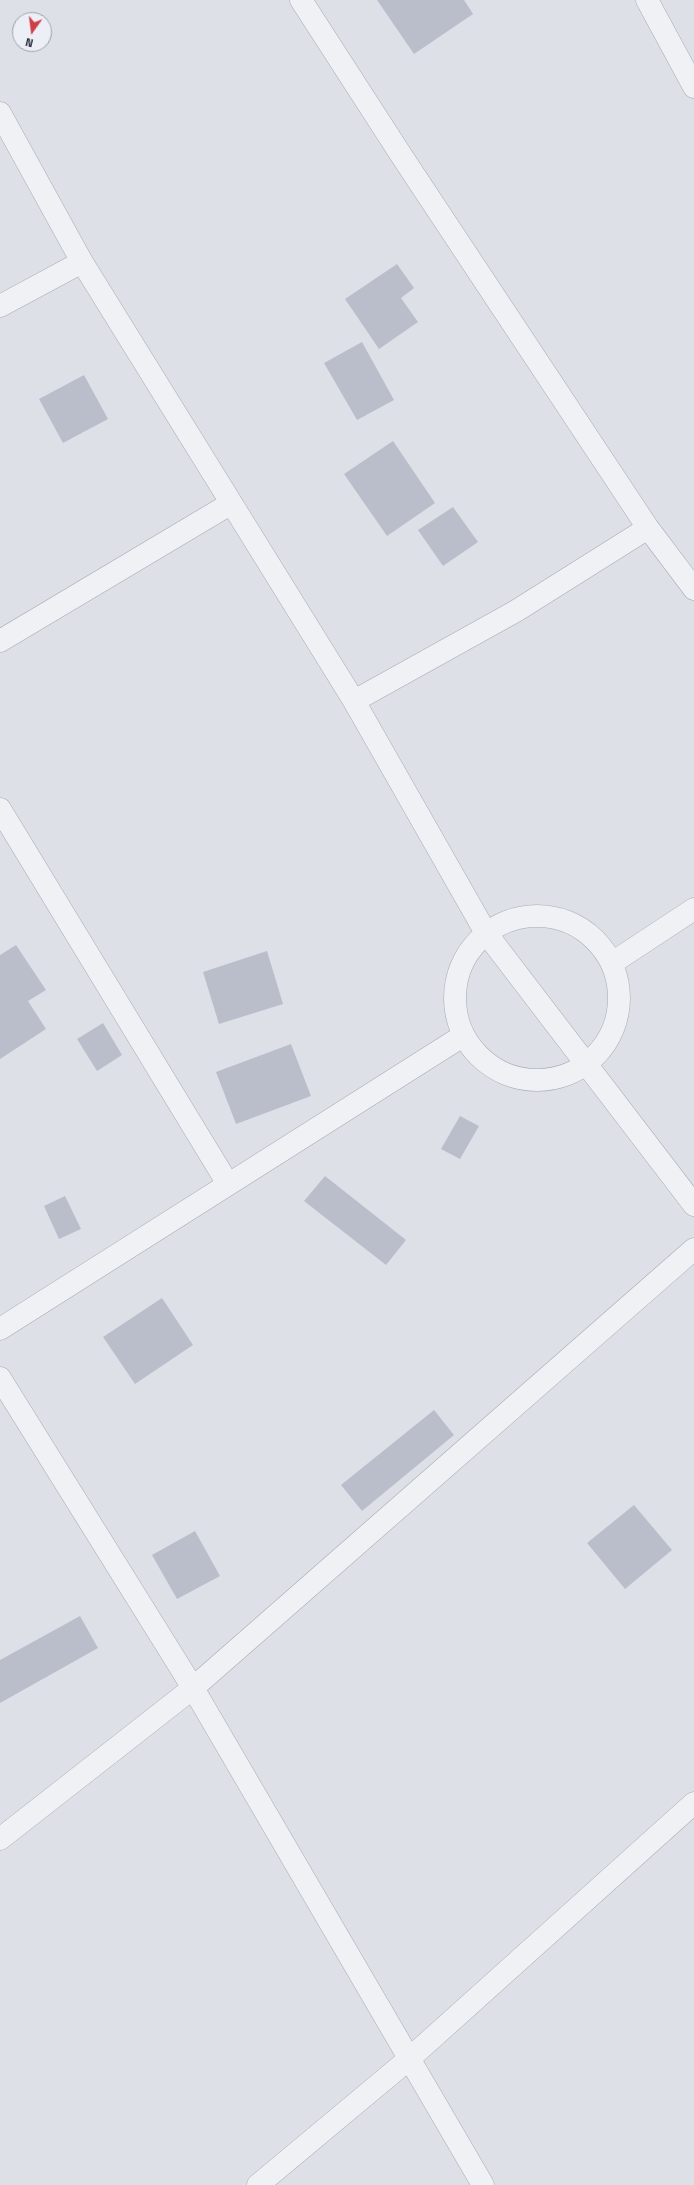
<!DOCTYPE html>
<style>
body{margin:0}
#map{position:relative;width:694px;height:2185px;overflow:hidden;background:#dde0e7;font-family:"Titillium Web",sans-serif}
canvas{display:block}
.north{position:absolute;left:12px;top:12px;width:40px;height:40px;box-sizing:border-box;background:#eceff5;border:1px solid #9da1ab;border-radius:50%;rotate:194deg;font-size:11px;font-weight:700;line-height:16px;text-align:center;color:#262c3d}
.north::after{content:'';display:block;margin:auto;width:14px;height:18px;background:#cf3f46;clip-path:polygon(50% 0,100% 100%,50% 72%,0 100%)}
</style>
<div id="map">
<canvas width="694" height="2185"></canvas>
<div class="north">N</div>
</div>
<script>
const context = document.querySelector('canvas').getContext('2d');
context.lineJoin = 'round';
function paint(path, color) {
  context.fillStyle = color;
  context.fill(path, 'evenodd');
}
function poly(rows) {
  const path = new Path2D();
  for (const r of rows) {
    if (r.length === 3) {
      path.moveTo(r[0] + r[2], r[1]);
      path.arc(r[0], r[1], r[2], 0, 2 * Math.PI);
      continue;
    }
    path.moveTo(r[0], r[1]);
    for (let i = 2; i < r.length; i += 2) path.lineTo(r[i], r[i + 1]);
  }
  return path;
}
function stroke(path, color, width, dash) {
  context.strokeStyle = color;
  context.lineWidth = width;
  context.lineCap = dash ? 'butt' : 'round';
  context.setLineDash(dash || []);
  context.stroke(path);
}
paint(poly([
 [377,0,464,0,473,14,414,54],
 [397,264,414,288,401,298,418,322,379,349,345,299],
 [362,342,394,400,357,420,324,363],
 [84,375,108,419,63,443,39,399],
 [393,441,435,503,387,536,344,474],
 [453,507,478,542,443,566,418,530],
 [16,945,46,990,28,1001,46,1029,0,1059,0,955],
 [267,951,283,1004,219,1024,203,972],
 [103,1023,122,1055,97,1071,77,1039],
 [291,1044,311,1096,236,1124,216,1072],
 [460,1116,479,1126,460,1159,441,1149],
 [325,1176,406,1240,386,1265,304,1201],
 [65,1196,81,1229,59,1239,44,1206],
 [162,1298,193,1345,135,1384,103,1337],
 [434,1410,454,1435,362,1511,341,1485],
 [634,1505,672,1550,625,1589,587,1543],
 [195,1531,220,1576,177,1599,152,1555],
 [80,1616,98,1648,0,1703,0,1660]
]), '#babeca');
const minor = poly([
 [301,0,403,158,648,528,694,589],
 [647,0,694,87],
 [0,113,82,262,354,701,486,933,694,1205],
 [0,306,82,262],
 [0,641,230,504],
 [354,701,516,611,648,528],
 [0,809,228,1184],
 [537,998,82],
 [612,963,694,909],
 [0,1329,461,1037],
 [0,1378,193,1688,483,2185],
 [0,1839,193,1688,694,1249],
 [258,2185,409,2059,694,1803]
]);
stroke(minor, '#a6aab4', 23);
stroke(minor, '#eff1f5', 22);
</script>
